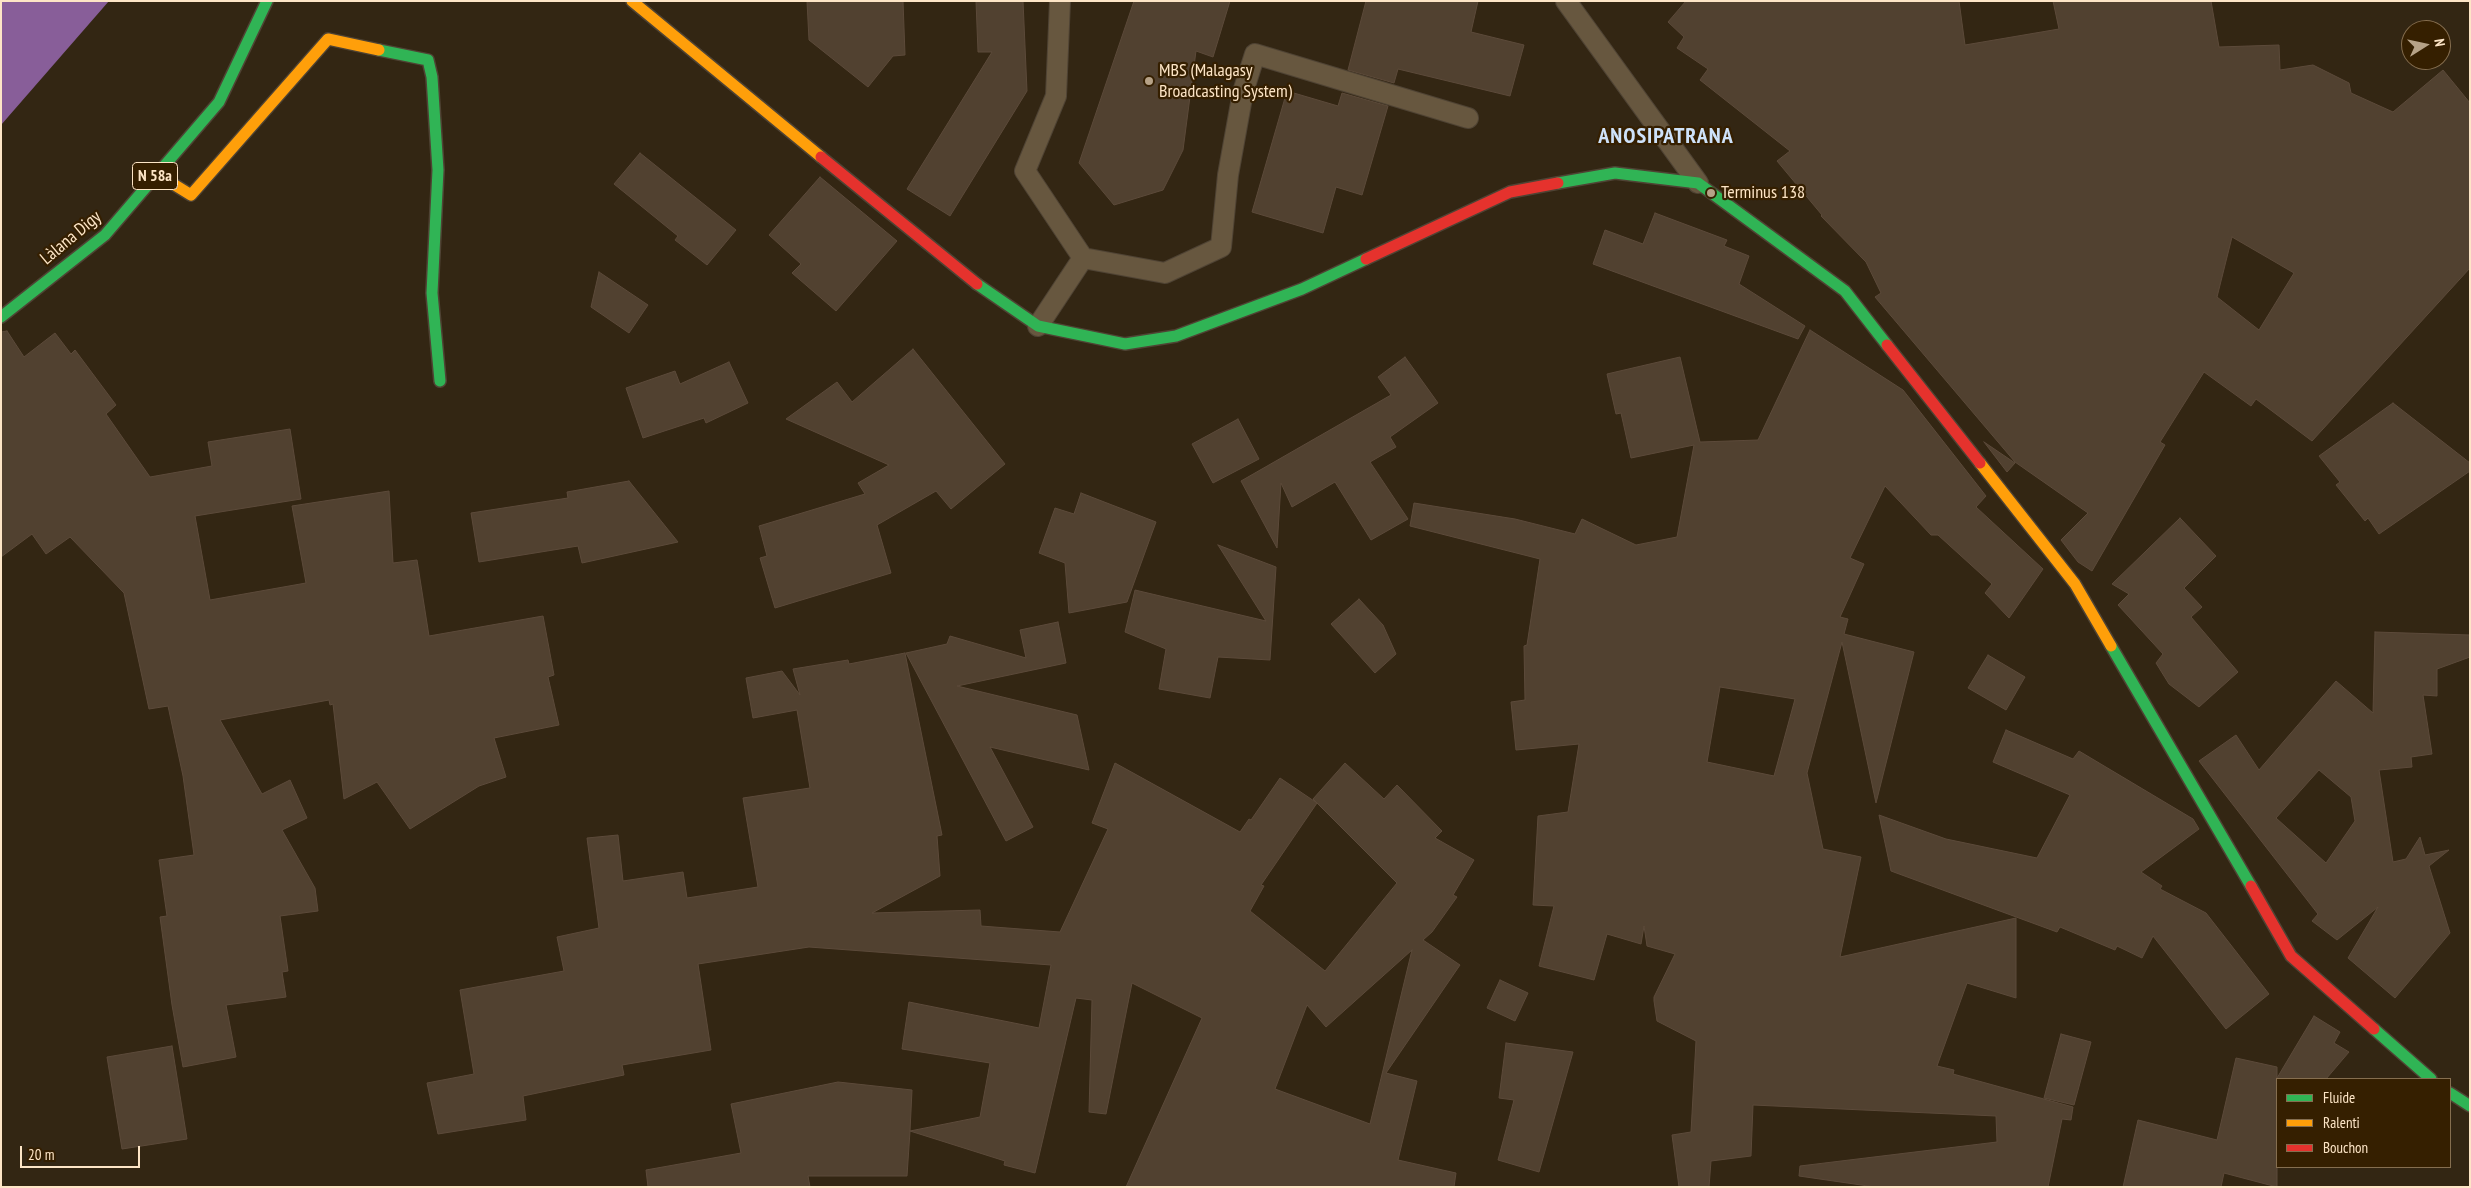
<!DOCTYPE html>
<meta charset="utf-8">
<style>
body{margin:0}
#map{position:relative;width:2471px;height:1188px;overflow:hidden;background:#332613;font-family:"PT Sans Narrow",sans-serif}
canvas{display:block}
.frame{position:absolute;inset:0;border:2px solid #fde5c6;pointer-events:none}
.legend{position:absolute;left:2276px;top:1078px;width:175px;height:90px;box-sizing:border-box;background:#351f00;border:1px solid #856e4f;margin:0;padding:6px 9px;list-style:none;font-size:15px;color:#fde5c6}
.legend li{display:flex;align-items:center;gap:10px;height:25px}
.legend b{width:25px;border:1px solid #856e4f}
.north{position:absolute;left:2401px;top:20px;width:50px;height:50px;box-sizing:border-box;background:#351f00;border:1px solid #856e4f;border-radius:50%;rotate:80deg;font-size:14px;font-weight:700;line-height:20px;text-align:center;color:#fde5c6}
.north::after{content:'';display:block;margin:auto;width:18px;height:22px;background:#b6a287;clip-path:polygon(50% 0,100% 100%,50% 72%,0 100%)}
.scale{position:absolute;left:20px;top:1146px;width:120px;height:22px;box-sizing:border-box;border:2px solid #fde5c6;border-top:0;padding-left:6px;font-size:15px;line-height:18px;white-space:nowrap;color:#fde5c6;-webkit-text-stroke:4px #351f00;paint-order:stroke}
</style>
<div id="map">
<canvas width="2471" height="1188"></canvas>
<div class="frame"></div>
<ul class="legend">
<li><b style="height:6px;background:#30b455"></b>Fluide</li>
<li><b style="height:6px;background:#ff9f0a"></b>Ralenti</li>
<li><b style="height:6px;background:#e5322d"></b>Bouchon</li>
</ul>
<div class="north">N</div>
<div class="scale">20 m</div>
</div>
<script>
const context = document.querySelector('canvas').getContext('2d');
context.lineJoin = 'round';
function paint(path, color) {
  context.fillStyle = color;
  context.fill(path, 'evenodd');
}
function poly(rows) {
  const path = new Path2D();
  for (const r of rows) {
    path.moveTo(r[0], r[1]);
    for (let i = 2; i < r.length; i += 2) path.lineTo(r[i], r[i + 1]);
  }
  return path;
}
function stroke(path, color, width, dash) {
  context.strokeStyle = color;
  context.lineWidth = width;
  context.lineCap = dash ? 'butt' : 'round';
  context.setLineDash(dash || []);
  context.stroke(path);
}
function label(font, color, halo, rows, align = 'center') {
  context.font = font + ' "PT Sans Narrow",sans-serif';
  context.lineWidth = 4.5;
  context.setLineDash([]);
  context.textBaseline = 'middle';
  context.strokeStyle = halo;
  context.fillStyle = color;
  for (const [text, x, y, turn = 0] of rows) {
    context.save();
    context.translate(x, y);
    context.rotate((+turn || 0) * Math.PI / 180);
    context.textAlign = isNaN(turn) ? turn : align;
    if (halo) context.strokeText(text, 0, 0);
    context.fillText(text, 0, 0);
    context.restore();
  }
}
paint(poly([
 [1,1,109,1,1,125]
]), '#885e99');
const building = poly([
 [807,1,903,1,905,55,893,56,868,87,809,40,807,1],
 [976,1,1023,1,1027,91,950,216,907,189,992,52,978,52,976,1],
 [1134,1,1230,1,1213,57,1196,51,1183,150,1163,190,1114,205,1079,163,1134,1],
 [1366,1,1478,1,1471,32,1524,45,1510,96,1398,69,1394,83,1348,70,1366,1],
 [1686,1,1959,1,1965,45,2059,29,2053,1,2211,1,2219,47,2279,45,2280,70,2313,65,2349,83,2351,93,2393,112,2443,70,2470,103,2470,268,2312,441,2256,399,2251,406,2204,372,2160,442,2165,445,2092,571,2078,562,2061,540,2088,513,2015,462,1875,297,1881,293,1866,262,1821,216,1822,215,1777,161,1790,151,1700,80,1708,69,1677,48,1684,37,1668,22,1686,1],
 [2232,237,2294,273,2259,330,2217,297,2232,237],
 [1287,91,1338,106,1342,93,1388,106,1362,195,1336,187,1323,233,1252,212,1287,91],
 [640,153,736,230,707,265,675,240,678,236,614,184,640,153],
 [820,177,897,241,836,311,792,273,801,264,769,235,820,177],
 [1655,213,1727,240,1724,246,1749,256,1739,284,1805,326,1798,339,1593,264,1605,230,1643,244,1655,213],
 [599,272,648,305,629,333,591,307,599,272],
 [1810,330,1903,390,1986,496,1976,507,2043,569,2009,618,1985,593,1992,584,1938,535,1931,535,1885,486,1850,558,1864,564,1840,617,1848,619,1844,634,1914,652,1876,803,1842,642,1807,773,1823,849,1861,857,1840,957,2016,918,2016,998,1967,983,1937,1066,1954,1070,1953,1074,2073,1107,2071,1120,2062,1119,2048,1187,1875,1187,1799,1176,1800,1166,1997,1142,1996,1116,1753,1105,1751,1156,1711,1161,1709,1187,1679,1187,1672,1135,1691,1132,1696,1041,1657,1021,1654,1001,1654,997,1675,954,1647,946,1644,926,1641,944,1607,934,1594,980,1539,966,1554,906,1533,905,1538,816,1568,812,1579,744,1516,750,1511,702,1525,700,1524,646,1527,645,1540,559,1410,526,1414,503,1515,519,1575,534,1582,519,1636,545,1677,537,1694,445,1631,458,1621,413,1616,414,1607,374,1680,357,1700,442,1758,440,1810,330],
 [1720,687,1795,699,1774,776,1707,762,1720,687],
 [7,331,24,357,55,333,71,354,75,350,116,405,106,414,150,477,212,466,208,442,290,429,301,499,195,516,210,600,306,583,292,506,389,491,393,563,417,560,429,636,543,616,554,675,548,677,559,725,494,738,506,777,479,786,410,829,377,782,344,799,333,704,330,705,329,700,220,720,262,794,290,780,307,818,282,830,315,888,318,911,280,916,288,971,282,972,286,997,226,1005,236,1057,183,1067,172,1005,160,917,167,916,159,860,194,855,183,776,168,706,149,709,124,593,70,537,46,554,32,534,1,557,1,332,7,331],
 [913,349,1005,464,951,509,936,491,877,525,891,573,775,608,760,558,767,556,759,526,865,494,858,483,889,465,786,419,837,382,852,402,913,349],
 [1405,357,1438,403,1390,437,1396,447,1370,462,1408,519,1371,540,1335,482,1292,507,1281,483,1277,548,1241,481,1391,395,1378,377,1405,357],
 [729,362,748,403,706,423,704,418,643,438,626,388,675,371,680,384,729,362],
 [2393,403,2470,463,2470,471,2379,534,2368,518,2365,521,2336,485,2340,482,2319,456,2393,403],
 [1238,419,1259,459,1213,483,1192,444,1238,419],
 [1984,442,2015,463,2007,472,1984,442],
 [629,481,678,542,582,563,578,546,479,562,471,513,568,498,567,492,629,481],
 [1081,493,1156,522,1127,602,1069,613,1065,563,1039,553,1055,508,1074,514,1081,493],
 [2180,518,2216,556,2184,588,2202,607,2191,617,2238,672,2199,707,2169,684,2156,663,2163,654,2118,605,2129,594,2112,584,2180,518],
 [1218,545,1276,567,1270,660,1218,657,1210,698,1159,689,1166,649,1125,632,1135,590,1266,621,1218,545],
 [1359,599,1383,625,1396,654,1375,673,1331,624,1359,599],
 [1058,622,1066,663,957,686,1077,715,1089,770,990,747,1033,827,1006,841,906,653,947,644,950,636,1026,658,1020,630,1058,622],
 [2375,632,2470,635,2470,657,2437,669,2437,696,2423,695,2432,754,2411,757,2412,767,2379,770,2393,862,2406,859,2420,837,2425,855,2449,850,2429,866,2450,933,2395,998,2348,958,2378,907,2337,940,2312,921,2318,914,2199,761,2236,735,2259,770,2336,681,2373,713,2375,632],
 [2319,770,2351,797,2355,821,2326,863,2276,818,2319,770],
 [905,653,942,835,937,836,940,876,872,913,980,910,981,926,1060,932,1108,829,1092,823,1115,763,1240,832,1249,819,1251,820,1280,778,1317,803,1261,885,1264,886,1250,911,1325,971,1397,883,1313,799,1345,763,1384,799,1397,785,1442,831,1435,838,1474,860,1453,895,1457,897,1432,932,1423,940,1460,965,1386,1073,1417,1081,1398,1160,1456,1173,1454,1187,1126,1187,1202,1018,1132,983,1106,1114,1089,1112,1092,1000,1076,998,1035,1173,1004,1165,1005,1161,910,1131,907,1176,808,1176,810,1187,648,1187,646,1170,741,1153,731,1104,838,1082,912,1090,910,1131,980,1117,990,1063,902,1049,909,1002,1039,1028,1051,965,809,947,698,964,711,1050,622,1065,624,1075,523,1096,526,1120,438,1134,427,1083,474,1074,460,990,564,971,557,937,599,928,587,838,618,835,623,881,683,872,687,898,758,887,743,798,810,788,797,710,753,718,746,678,782,671,800,695,793,669,848,660,849,664,905,653],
 [1412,950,1370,1124,1275,1089,1307,1005,1326,1027,1412,950],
 [1988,655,2025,677,2006,710,1968,688,1988,655],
 [2006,730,2073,759,2079,751,2193,819,2199,829,2141,872,2162,886,2160,889,2206,913,2269,994,2226,1029,2153,936,2142,958,2117,946,2115,950,2060,927,2057,932,1891,871,1879,815,1946,839,2037,858,2070,795,1993,762,2006,730],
 [1500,980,1528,993,1515,1021,1487,1008,1500,980],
 [2314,1016,2340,1032,2334,1043,2349,1052,2326,1079,2277,1079,2277,1187,2224,1173,2221,1187,2123,1187,2138,1120,2217,1140,2236,1058,2277,1067,2277,1078,2314,1016],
 [2061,1034,2091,1042,2074,1105,2044,1098,2061,1034],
 [1506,1043,1573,1052,1539,1172,1498,1160,1514,1100,1499,1098,1506,1043],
 [172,1046,187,1139,122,1149,107,1057,172,1046]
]);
paint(building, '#514130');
stroke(building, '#5c4a3a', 1);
const lane = poly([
 [1060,1,1056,96,1025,171,1083,258,1165,273,1221,247,1228,175,1243,92,1255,54,1468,118],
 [1566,1,1698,183],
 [1038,326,1083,258]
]);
const fast = poly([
 [379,50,428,60,432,77,438,170,432,293,440,381],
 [1558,183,1615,173,1698,183,1845,291,1887,345],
 [977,284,1038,326,1125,344,1176,336,1302,289,1366,259],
 [1,317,105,235,219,102,267,1],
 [2111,646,2251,886],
 [2374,1029,2431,1079],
 [2450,1093,2470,1106]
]);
const slow = poly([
 [632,1,821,157],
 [157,174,191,195,328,39,379,50],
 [1980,463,2075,584,2111,646]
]);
const jam = poly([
 [821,157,977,284],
 [1366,259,1510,192,1558,183],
 [1887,345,1980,463],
 [2251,886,2291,956,2374,1029]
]);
stroke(lane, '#4f4334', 22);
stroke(fast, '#4f4334', 14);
stroke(slow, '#4f4334', 14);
stroke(jam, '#4f4334', 14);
stroke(lane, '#67573f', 20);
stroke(fast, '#30b455', 11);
stroke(slow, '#ff9f0a', 11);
stroke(jam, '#e5322d', 11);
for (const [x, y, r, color] of [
 [1149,81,5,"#b6a287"],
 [1711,193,5,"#b6a287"]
]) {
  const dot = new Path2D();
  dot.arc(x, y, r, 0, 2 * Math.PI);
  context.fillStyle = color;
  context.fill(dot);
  stroke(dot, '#351f00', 2);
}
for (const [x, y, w] of [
 [155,176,45]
]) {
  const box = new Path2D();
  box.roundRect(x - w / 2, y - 13.5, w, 27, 4);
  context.fillStyle = '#351f00';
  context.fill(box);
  stroke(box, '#fde5c6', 1);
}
label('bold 16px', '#fde5c6', null, [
 ["N 58a",155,176]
]);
label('18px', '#fde5c6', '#351f00', [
 ["MBS (Malagasy",1159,71],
 ["Broadcasting System)",1159,92],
 ["Terminus 138",1721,193]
], 'left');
label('18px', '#fde5c6', '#351f00', [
 ["Làlana Digy",71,238,-40]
]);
context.letterSpacing = '1px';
label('bold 22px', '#cee2fa', '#351f00', [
 ["ANOSIPATRANA",1666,137]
]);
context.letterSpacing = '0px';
</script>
